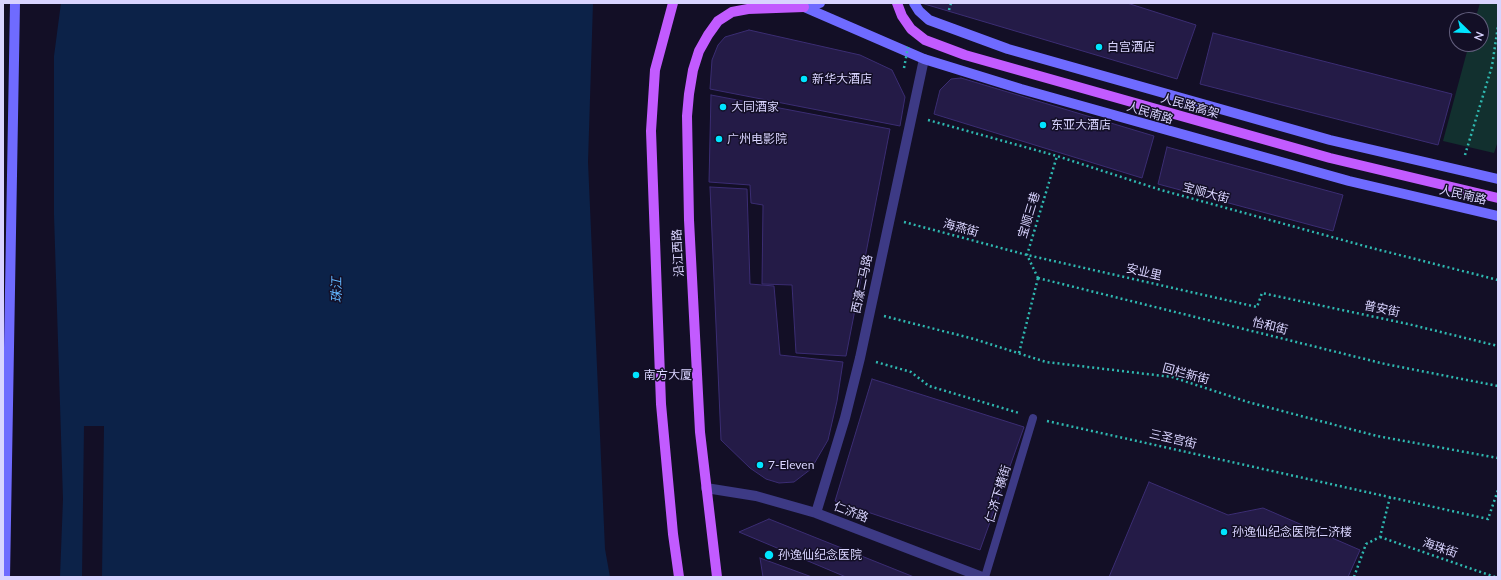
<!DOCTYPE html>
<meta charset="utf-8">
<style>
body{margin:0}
#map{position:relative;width:1501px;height:580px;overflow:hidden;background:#130f26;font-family:Lato,sans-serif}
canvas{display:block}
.frame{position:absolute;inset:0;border:4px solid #d9d4ff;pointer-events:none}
.north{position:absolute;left:1449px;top:12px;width:40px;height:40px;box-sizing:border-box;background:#130f26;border:1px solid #625e7d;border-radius:50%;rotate:113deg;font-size:11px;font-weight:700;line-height:16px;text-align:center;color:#d9d4ff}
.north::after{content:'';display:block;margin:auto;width:14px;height:18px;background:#00e5ff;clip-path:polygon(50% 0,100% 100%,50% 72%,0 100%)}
</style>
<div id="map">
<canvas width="1501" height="580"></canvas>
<div class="frame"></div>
<div class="north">N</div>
</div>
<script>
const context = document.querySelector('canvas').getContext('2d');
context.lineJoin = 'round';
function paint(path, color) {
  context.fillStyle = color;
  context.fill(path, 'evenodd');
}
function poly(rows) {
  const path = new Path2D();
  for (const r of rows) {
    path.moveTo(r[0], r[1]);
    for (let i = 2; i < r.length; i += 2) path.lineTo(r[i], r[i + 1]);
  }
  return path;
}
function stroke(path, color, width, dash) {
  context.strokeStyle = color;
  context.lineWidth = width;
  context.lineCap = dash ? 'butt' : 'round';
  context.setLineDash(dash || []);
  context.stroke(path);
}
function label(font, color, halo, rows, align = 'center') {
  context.font = font + ' Lato,"Noto Sans SC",sans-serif';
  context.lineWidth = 3;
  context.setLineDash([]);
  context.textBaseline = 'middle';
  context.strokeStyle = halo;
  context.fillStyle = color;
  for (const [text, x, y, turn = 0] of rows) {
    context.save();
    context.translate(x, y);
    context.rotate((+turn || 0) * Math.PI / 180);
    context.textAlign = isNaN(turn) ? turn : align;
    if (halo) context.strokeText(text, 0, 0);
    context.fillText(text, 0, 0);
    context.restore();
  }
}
paint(poly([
 [1480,3,1498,3,1498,141,1494,153,1443,141,1469,44,1481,44,1481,20,1475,20]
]), '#12302f');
paint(poly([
 [61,3,593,3,588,162,605,549,610,577,60,577,63,499,54,215,54,56]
]), '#0c2248');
paint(poly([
 [84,426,104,426,102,577,72,577,82,577]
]), '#130f26');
const building = poly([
 [921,3,1127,3,1196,25,1177,79,921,3],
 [749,30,860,55,892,70,905,97,900,126,710,89,712,60,718,45,725,37,749,30],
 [1213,33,1452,94,1438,145,1200,84,1213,33],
 [961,78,1154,136,1142,178,934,114,940,90,951,79,961,78],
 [711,95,890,129,846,356,796,353,792,285,762,284,763,205,751,203,750,185,709,182,711,95],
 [1167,147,1343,195,1333,231,1158,184,1167,147],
 [710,187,747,189,750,284,774,286,780,355,843,362,837,401,828,440,811,469,794,482,779,483,766,479,750,468,721,440,710,187],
 [872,379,1024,427,980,550,835,501,872,379],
 [1149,482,1228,515,1263,508,1360,550,1348,577,1109,577,1149,482],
 [769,519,914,577,846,577,739,532,769,519],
 [760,558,812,577,763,577,760,558]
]);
paint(building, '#241b47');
stroke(building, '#3b2d73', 1);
stroke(poly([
 [949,10,951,3],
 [928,120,1057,156,1161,190,1368,247,1498,280],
 [1465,155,1492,66,1498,26],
 [904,222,1027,255,1257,307,1262,293,1408,324,1498,346],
 [1038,278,1385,364,1498,386],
 [1038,278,1027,255,1057,156],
 [884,316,974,339,1046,362,1172,377,1248,402,1377,436,1498,458],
 [1019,353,1038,278],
 [876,362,911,372,929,386,1019,413],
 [1047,421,1488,519,1498,490],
 [1380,537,1495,577],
 [1354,577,1366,544,1380,537,1390,497]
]), '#2fb8b0', 2.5, [2, 3]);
stroke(poly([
 [985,577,1033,418]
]), '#3d3a85', 8);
stroke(poly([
 [706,488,756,496,816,513,982,577],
 [816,513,845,418,860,358,924,59]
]), '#3d3a85', 10);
stroke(poly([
 [914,3,919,11,929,20,1008,49,1330,140,1498,179],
 [804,7,924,59,1021,89,1349,181,1498,216],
 [804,7,820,3],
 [5,577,15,3]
]), '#6f6bff', 10);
stroke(poly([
 [673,3,655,70,651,131,661,404,673,534,679,577],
 [717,577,700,432,689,220,687,116,689,94,693,70,699,51,708,35,718,21,732,12,748,9,804,7]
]), '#c25bff', 10);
stroke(poly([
 [904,68,908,47]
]), '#2fb8b0', 2.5, [2, 3]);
stroke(poly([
 [897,3,902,16,911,29,925,40,965,55,1330,158,1498,198]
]), '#c25bff', 10);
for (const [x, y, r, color] of [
 [1099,47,4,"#00e5ff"],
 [804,79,4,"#00e5ff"],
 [723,107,4,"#00e5ff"],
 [1043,125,4,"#00e5ff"],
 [719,139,4,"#00e5ff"],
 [636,375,4,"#00e5ff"],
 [760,465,4,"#00e5ff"],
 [1224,532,4,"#00e5ff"],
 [769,555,5,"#00e5ff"]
]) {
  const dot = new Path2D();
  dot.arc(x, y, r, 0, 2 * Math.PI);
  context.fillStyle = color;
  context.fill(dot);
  stroke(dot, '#130f26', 1.5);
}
label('12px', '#d9d4ff', '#130f26', [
 ["白宫酒店",1107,47],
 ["新华大酒店",812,79],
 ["大同酒家",731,107],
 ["东亚大酒店",1051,125],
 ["广州电影院",727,139],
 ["南方大厦",644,375],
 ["7-Eleven",768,465],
 ["孙逸仙纪念医院仁济楼",1232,532],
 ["孙逸仙纪念医院",778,555]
], 'left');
label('12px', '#d9d4ff', '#130f26', [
 ["人民路高架",1190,106,16],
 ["人民南路",1150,113,17],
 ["宝顺大街",1206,193,15],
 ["人民南路",1463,195,13],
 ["宝顺三巷",1029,215,-73],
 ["海燕街",961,228,15],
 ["沿江西路",678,253,-93],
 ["安业里",1144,272,13],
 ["西濠二马路",862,284,-78],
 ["普安街",1382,309,12],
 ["怡和街",1270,326,14],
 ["回栏新街",1186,374,15],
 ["三圣宫街",1173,439,13],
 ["仁济下横街",998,494,-73],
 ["仁济路",851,512,21],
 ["海珠街",1440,548,19]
]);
label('italic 13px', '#62b6ff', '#130f26', [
 ["珠江",337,290,-90]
]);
</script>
